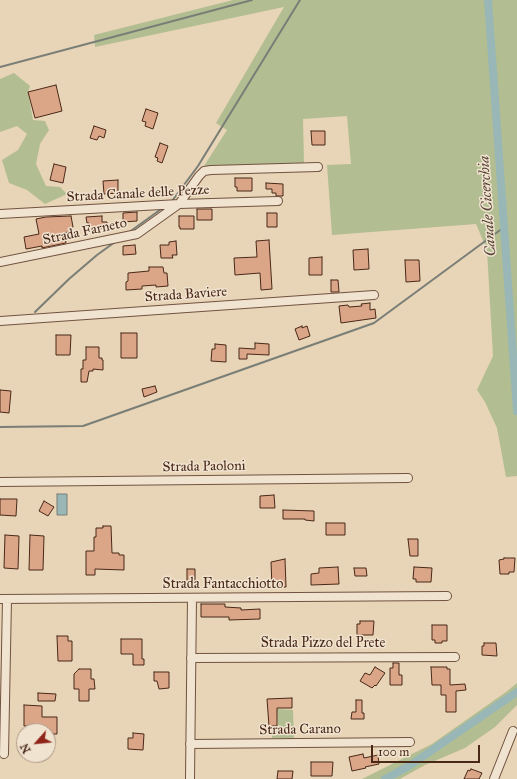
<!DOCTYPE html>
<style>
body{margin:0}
#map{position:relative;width:517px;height:779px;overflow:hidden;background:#e8d4b6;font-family:"IM FELL Great Primer",serif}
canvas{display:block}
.north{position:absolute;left:16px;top:723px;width:40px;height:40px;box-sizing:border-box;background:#f0e3d0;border:1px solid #ad9886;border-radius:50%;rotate:243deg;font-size:11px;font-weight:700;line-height:16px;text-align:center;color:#492818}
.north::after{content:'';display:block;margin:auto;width:14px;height:18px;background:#8f2418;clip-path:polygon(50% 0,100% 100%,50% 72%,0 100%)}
.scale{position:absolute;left:371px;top:745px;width:109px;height:18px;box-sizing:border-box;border:2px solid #492818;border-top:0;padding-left:5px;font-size:12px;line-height:14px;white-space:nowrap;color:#492818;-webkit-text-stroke:3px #f0e3d0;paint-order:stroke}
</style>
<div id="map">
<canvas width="517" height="779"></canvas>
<div class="north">N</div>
<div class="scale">100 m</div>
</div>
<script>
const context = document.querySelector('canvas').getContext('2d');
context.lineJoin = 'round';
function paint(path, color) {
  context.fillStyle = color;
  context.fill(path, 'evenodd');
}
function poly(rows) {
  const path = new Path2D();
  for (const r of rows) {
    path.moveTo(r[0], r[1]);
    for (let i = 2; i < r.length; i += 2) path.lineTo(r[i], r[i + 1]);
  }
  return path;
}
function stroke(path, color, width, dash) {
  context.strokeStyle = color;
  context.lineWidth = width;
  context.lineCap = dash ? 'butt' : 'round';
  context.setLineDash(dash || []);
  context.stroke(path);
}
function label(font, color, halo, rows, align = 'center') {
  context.font = font + ' "IM FELL Great Primer",serif';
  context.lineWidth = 3;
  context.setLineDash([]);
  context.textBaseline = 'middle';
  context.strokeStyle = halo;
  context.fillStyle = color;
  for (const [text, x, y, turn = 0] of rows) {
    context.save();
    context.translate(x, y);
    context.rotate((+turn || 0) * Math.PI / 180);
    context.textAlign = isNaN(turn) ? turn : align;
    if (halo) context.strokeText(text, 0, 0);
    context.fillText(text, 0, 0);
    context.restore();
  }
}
paint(poly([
 [233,0,517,0,517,476,506,477,497,428,485,402,477,390,493,356,487,250,476,224,332,235,327,165,351,164,347,116,303,119,304,164,204,166,227,130,216,123,284,7,95,47,94,35],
 [14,73,30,86,28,92,33,120,45,121,49,130,40,144,36,164,46,186,60,187,67,194,45,204,27,190,9,183,2,160,18,150,27,134,17,126,0,132,0,79],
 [517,683,517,705,495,727,465,748,425,765,400,779,362,779,432,744,506,692],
 [277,709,293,710,294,739,272,738,272,729,277,729,278,727,282,726,278,725]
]), '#b2be91');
const water = poly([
 [57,494,67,494,67,515,57,515,57,494]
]);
paint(water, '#99b7b6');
stroke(water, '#797e77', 1);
stroke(poly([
 [0,67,252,0],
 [172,201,198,166,300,0],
 [128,233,164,207],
 [35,312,69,279,97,255,115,242],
 [0,427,83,426,374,323,503,228]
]), '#797e77', 2);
stroke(poly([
 [488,0,517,411],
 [385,779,409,766,517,692]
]), '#99b7b6', 8);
const building = poly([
 [56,85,62,111,35,118,28,92,56,85],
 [146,109,158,113,153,129,145,126,146,122,142,121,146,109],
 [94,126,106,130,104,138,99,136,97,140,90,138,94,126],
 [311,131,325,131,325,145,312,145,311,131],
 [160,143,168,146,162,163,157,161,158,158,155,157,160,143],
 [54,164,66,167,63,183,50,180,54,164],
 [235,178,252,178,252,191,237,191,237,187,235,187,235,178],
 [118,180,118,193,104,194,103,181,118,180],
 [266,183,283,184,283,196,276,196,276,193,272,193,272,189,266,189,266,183],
 [197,209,212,209,212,220,197,220,197,209],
 [137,212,137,221,123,222,123,213,137,212],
 [267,213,277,213,277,227,267,227,267,213],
 [71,216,73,227,71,228,72,231,64,233,66,243,42,248,42,246,26,249,24,237,39,234,36,219,46,217,71,216],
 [102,216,102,222,107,222,107,228,90,229,89,223,87,223,86,217,102,216],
 [179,216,194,216,194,229,180,229,180,227,179,227,179,216],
 [269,240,272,289,261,290,260,273,235,275,234,258,257,257,256,241,269,240],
 [176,241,177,255,172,255,173,258,161,258,160,245,169,245,169,242,176,241],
 [135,245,136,254,123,255,123,246,135,245],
 [368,249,369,269,354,270,353,250,368,249],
 [322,257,322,275,309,275,309,258,322,257],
 [405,260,419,260,420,281,406,282,405,260],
 [149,267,163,267,164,273,167,273,168,286,156,287,156,285,142,286,142,289,126,290,126,282,128,281,128,273,149,271,149,267],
 [331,280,338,280,339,292,331,292,331,280],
 [370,303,370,310,375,309,376,318,341,323,339,306,348,305,349,307,362,306,361,304,370,303],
 [302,326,302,328,307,326,310,336,299,340,295,329,302,326],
 [121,333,137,333,137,358,121,358,121,333],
 [56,335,71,335,70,355,56,355,56,335],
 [255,343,269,344,269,355,247,354,247,359,239,359,239,348,255,349,255,343],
 [215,344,226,345,226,362,211,361,212,349,215,349,215,344],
 [86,347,99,347,99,358,102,358,102,360,103,360,103,370,93,369,93,371,89,371,87,382,81,382,81,369,83,369,83,360,86,360,86,347],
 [155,386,157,392,144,397,142,389,155,386],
 [0,390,11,391,9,413,0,412,0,390],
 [274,495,275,508,260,508,260,496,274,495],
 [0,499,17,499,16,516,0,515,0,499],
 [44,501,54,507,48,516,39,511,44,501],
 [283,510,314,511,314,521,305,520,305,519,283,519,283,510],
 [326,523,345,523,345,535,326,535,326,523],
 [103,526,111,526,112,553,119,553,119,555,124,555,124,570,95,569,95,575,86,575,86,551,94,551,94,537,96,537,96,528,103,528,103,526],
 [5,535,19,536,18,569,4,568,5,535],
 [30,535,44,536,43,570,29,570,30,535],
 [408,539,418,539,418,556,410,556,408,539],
 [504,558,515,558,514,572,509,572,509,574,500,574,499,560,504,559,504,558],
 [285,559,286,587,275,587,275,585,272,586,271,562,285,559],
 [338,567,339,584,311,585,311,574,319,573,319,568,338,567],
 [414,567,432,568,431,582,416,582,416,579,413,579,414,567],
 [354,568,366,568,367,576,355,576,354,568],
 [187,569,195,569,195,583,187,583,187,569],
 [201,604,225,604,225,607,241,608,241,610,260,609,260,619,229,620,229,617,201,617,201,604],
 [360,621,374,621,373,635,357,635,357,624,360,624,360,621],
 [432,625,447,625,447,641,442,641,442,643,435,643,435,640,432,640,432,625],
 [57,636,68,636,68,641,72,641,72,661,58,661,57,636],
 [121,639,142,639,142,659,144,659,144,665,133,665,133,654,121,654,121,639],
 [484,643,496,643,497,656,482,655,482,646,484,646,484,643],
 [393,663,399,663,399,675,402,675,402,685,390,685,390,668,393,668,393,663],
 [375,667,385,673,376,686,375,685,372,688,360,681,365,673,370,675,375,667],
 [431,667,447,667,447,669,450,669,450,685,465,684,466,690,456,691,456,712,446,712,446,695,441,695,441,685,432,685,431,667],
 [79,669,91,669,91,679,94,679,95,689,89,689,89,701,79,701,79,689,74,689,74,674,79,669],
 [154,672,169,672,169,688,159,689,157,681,154,681,154,672],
 [38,693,56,694,55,701,38,701,38,693],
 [292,698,292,708,277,708,277,726,269,726,267,699,292,698],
 [356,700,362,700,362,713,364,713,364,719,351,719,352,712,356,712,356,700],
 [24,705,42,706,42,717,57,717,57,734,48,734,48,731,46,731,46,730,39,730,39,726,24,726,24,705],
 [133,733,144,734,143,750,128,749,128,738,133,738,133,733],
 [363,754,364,758,378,755,379,764,365,767,366,768,352,771,349,757,363,754],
 [311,762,333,762,332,776,311,776,311,762],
 [471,769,482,773,479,779,464,779,468,770,470,771,471,769],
 [278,771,293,771,292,779,277,779,278,771]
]);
paint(building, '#dba688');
stroke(building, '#492818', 1);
const minor = poly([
 [0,214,179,204,278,201],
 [0,262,137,234,179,204,199,176,204,171,211,170,318,167],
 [0,321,374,295],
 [0,482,408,478],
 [0,599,447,596],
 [191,658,455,657],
 [190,744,410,742],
 [4,754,7,599],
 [190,779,192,598],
 [494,779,513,731]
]);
stroke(minor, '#715340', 10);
stroke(minor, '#f0e3d0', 8);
label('14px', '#492818', '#f0e3d0', [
 ["Strada Canale delle Pezze",138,194,-3],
 ["Strada Farneto",85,232,-12],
 ["Strada Baviere",186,295,-4],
 ["Strada Paoloni",204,467,-1],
 ["Strada Fantacchiotto",223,585],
 ["Strada Pizzo del Prete",323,644],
 ["Strada Carano",300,730,-1]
]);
label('italic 15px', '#594538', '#f0e3d0', [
 ["Canale Cicerchia",488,206,-94]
]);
</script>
